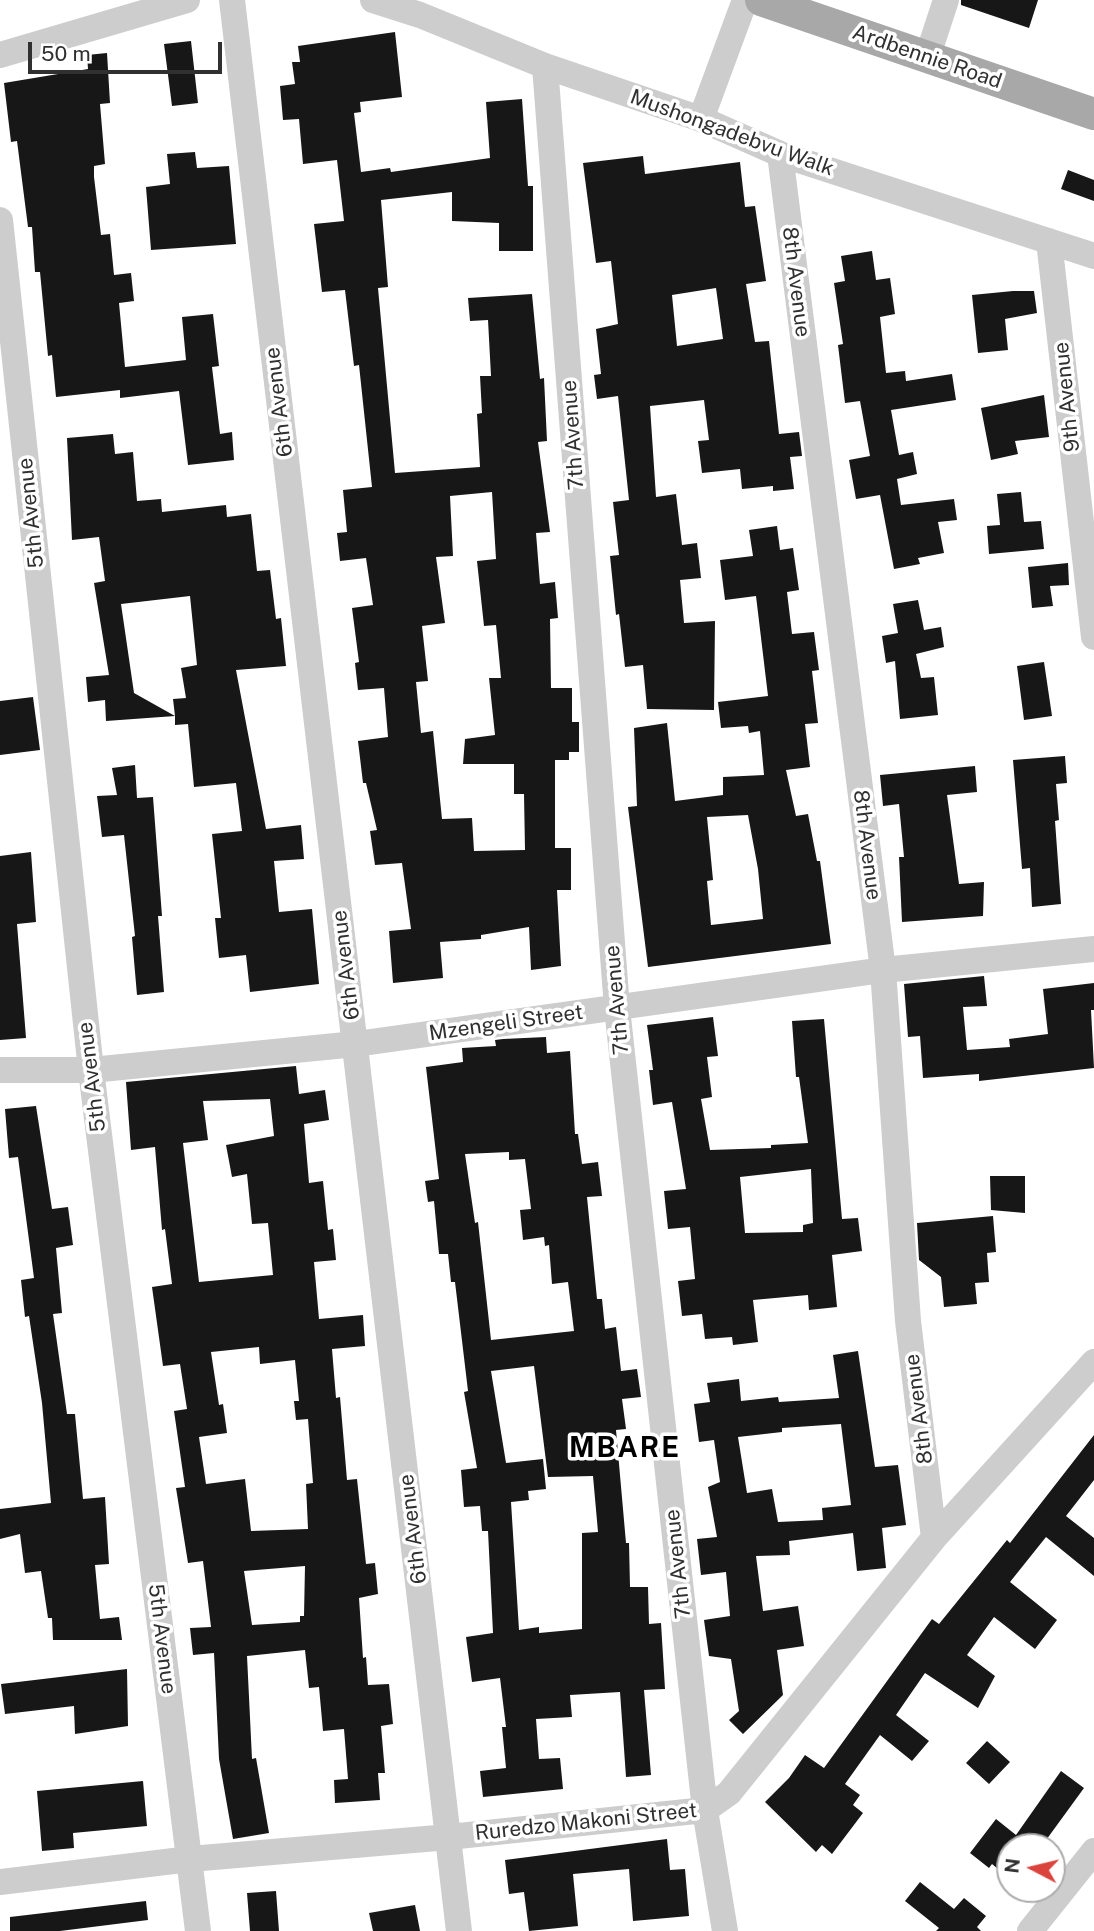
<!DOCTYPE html>
<style>
body{margin:0}
#map{position:relative;width:1094px;height:1931px;overflow:hidden;background:#fff;font-family:"Public Sans",sans-serif}
canvas{display:block}
.north{position:absolute;left:996px;top:1833px;width:70px;height:70px;box-sizing:border-box;background:#fff;border:2px solid #acacac;border-radius:50%;rotate:277deg;font-size:19px;font-weight:700;line-height:28px;text-align:center;color:#303030}
.north::after{content:'';display:block;margin:auto;width:24px;height:32px;background:#db443d;clip-path:polygon(50% 0,100% 100%,50% 72%,0 100%)}
.scale{position:absolute;left:28px;top:42px;width:194px;height:32px;box-sizing:border-box;border:4px solid #303030;border-top:0;padding-left:9px;font-size:21px;line-height:24px;white-space:nowrap;color:#303030;-webkit-text-stroke:5px #fff;paint-order:stroke}
</style>
<div id="map">
<canvas width="1094" height="1931"></canvas>
<div class="north">N</div>
<div class="scale">50 m</div>
</div>
<script>
const context = document.querySelector('canvas').getContext('2d');
context.lineJoin = 'round';
function paint(path, color) {
  context.fillStyle = color;
  context.fill(path, 'evenodd');
}
function poly(rows) {
  const path = new Path2D();
  for (const r of rows) {
    path.moveTo(r[0], r[1]);
    for (let i = 2; i < r.length; i += 2) path.lineTo(r[i], r[i + 1]);
  }
  return path;
}
function stroke(path, color, width, dash) {
  context.strokeStyle = color;
  context.lineWidth = width;
  context.lineCap = dash ? 'butt' : 'round';
  context.setLineDash(dash || []);
  context.stroke(path);
}
function label(font, color, halo, rows, align = 'center') {
  context.font = font + ' "Public Sans",sans-serif';
  context.lineWidth = 7;
  context.setLineDash([]);
  context.textBaseline = 'middle';
  context.strokeStyle = halo;
  context.fillStyle = color;
  for (const [text, x, y, turn = 0] of rows) {
    context.save();
    context.translate(x, y);
    context.rotate((+turn || 0) * Math.PI / 180);
    context.textAlign = isNaN(turn) ? turn : align;
    if (halo) context.strokeText(text, 0, 0);
    context.fillText(text, 0, 0);
    context.restore();
  }
}
paint(poly([
 [961,0,1038,0,1029,28,961,5],
 [395,32,402,97,360,102,361,112,354,113,361,172,390,168,391,172,490,158,486,102,522,99,528,186,533,186,533,251,499,251,499,223,452,221,452,192,381,200,388,287,378,288,395,473,480,467,477,414,482,413,480,376,491,376,488,320,470,321,468,298,532,294,540,379,544,378,547,441,538,442,550,532,536,533,540,584,555,582,558,618,550,619,551,688,572,688,572,722,579,722,579,752,569,752,569,760,555,760,555,848,571,848,571,890,557,890,561,966,531,970,529,927,481,935,481,939,440,942,443,978,393,983,389,931,411,929,402,863,375,865,370,831,377,830,366,783,363,783,358,741,388,737,384,688,358,690,355,663,359,662,352,608,373,605,366,558,340,561,337,533,347,532,343,490,372,487,359,365,354,366,345,290,322,292,314,224,344,221,337,160,303,164,299,119,283,120,280,86,295,84,292,62,300,62,298,46],
 [492,492,496,559,477,561,484,626,496,625,501,678,489,678,495,735,465,739,463,764,514,764,514,794,524,794,525,850,474,851,472,818,442,819,433,731,421,733,416,682,428,681,422,626,445,623,436,557,453,556,450,496],
 [191,41,198,103,172,106,164,44],
 [107,53,110,103,100,104,105,164,94,166,94,177,101,235,110,234,114,275,131,273,134,301,119,303,125,367,186,360,182,317,213,314,219,366,212,367,220,434,232,432,234,460,188,465,179,391,120,398,120,390,56,397,52,355,48,356,40,272,35,272,32,227,28,227,17,141,11,142,4,83,88,69,87,55],
 [195,152,197,168,229,166,236,244,151,250,146,187,170,184,167,154],
 [643,156,645,174,740,162,745,207,755,206,766,281,746,284,755,342,769,341,779,434,799,432,802,456,790,457,794,489,773,491,773,486,742,489,740,469,702,473,698,441,709,440,704,400,650,406,656,497,676,494,682,545,697,543,701,578,680,580,684,623,715,621,714,710,647,709,643,665,625,667,619,614,616,615,610,556,619,555,613,502,629,500,618,396,597,399,594,375,601,374,596,329,618,324,611,261,596,263,583,163],
 [716,288,723,339,677,346,672,295],
 [1068,170,1094,180,1094,201,1061,189],
 [872,251,876,280,890,278,895,314,880,317,886,373,905,371,906,381,952,374,956,400,891,410,899,455,913,452,917,474,897,479,901,505,954,499,957,520,938,522,944,553,918,558,920,564,894,569,880,495,856,499,849,460,870,456,860,401,845,403,838,345,843,344,834,283,845,281,841,256],
 [1013,291,1034,291,1037,313,1005,319,1008,350,978,353,972,295],
 [1044,395,1049,437,1015,441,1018,454,991,460,981,408],
 [113,434,115,454,133,452,137,501,161,499,162,512,226,505,227,517,251,514,257,571,270,570,276,619,281,618,286,666,236,670,266,829,301,825,304,859,274,861,279,912,312,909,319,984,250,992,246,955,219,958,215,918,221,918,212,834,242,831,236,783,194,787,188,724,175,725,175,716,106,721,105,700,88,702,86,677,109,675,94,583,105,581,99,537,72,540,67,438],
 [190,596,197,665,181,668,186,698,173,699,175,716,134,693,121,604],
 [1021,492,1024,522,1041,521,1044,549,989,554,987,526,1000,525,997,494],
 [777,526,780,550,793,548,799,590,787,592,792,634,814,632,819,670,812,671,818,723,805,724,810,767,786,770,796,816,808,814,817,861,820,861,831,944,648,967,628,807,637,806,634,728,667,723,675,801,723,795,723,777,764,775,760,731,749,733,748,726,721,728,718,702,768,696,756,596,725,600,720,560,753,556,749,530],
 [748,815,758,869,763,919,711,925,707,881,713,880,707,817],
 [1068,563,1069,585,1050,586,1053,606,1032,608,1028,567],
 [918,600,924,630,941,627,944,647,916,654,921,678,934,677,938,715,900,719,895,661,886,663,882,636,898,633,893,604],
 [1044,662,1052,716,1024,720,1017,666],
 [33,697,40,750,0,755,0,701],
 [1065,756,1067,783,1056,784,1059,820,1055,821,1061,904,1032,907,1030,868,1022,869,1013,760],
 [135,765,137,798,153,797,162,916,158,916,164,992,137,995,132,937,135,936,124,835,102,837,97,796,117,795,112,768],
 [975,766,977,792,947,795,959,884,984,882,983,916,902,922,899,857,904,857,899,804,883,806,880,775],
 [31,852,36,922,17,924,26,1038,0,1040,0,856],
 [984,976,987,1006,963,1007,967,1050,1010,1047,1009,1039,1048,1034,1043,989,1094,983,1094,1010,1091,1010,1094,1068,979,1081,979,1074,923,1078,920,1036,908,1037,904,984],
 [713,1017,718,1056,707,1057,712,1097,701,1099,710,1150,771,1148,771,1145,808,1143,799,1077,796,1077,792,1021,824,1019,842,1219,858,1218,862,1251,832,1255,837,1307,809,1310,808,1295,753,1300,758,1342,733,1345,732,1337,705,1339,702,1314,682,1316,678,1281,695,1279,690,1227,668,1229,664,1191,686,1189,672,1102,653,1105,649,1070,653,1070,647,1025],
 [811,1169,813,1223,803,1225,803,1232,745,1233,740,1177],
 [546,1037,547,1053,570,1051,575,1134,578,1134,582,1164,598,1162,602,1196,587,1197,597,1299,602,1299,605,1329,616,1327,621,1371,637,1369,641,1397,622,1399,626,1429,616,1430,626,1543,629,1543,630,1587,648,1587,649,1624,661,1623,665,1689,644,1690,651,1775,626,1777,620,1692,570,1695,572,1717,536,1719,539,1759,560,1758,563,1789,483,1797,480,1771,506,1768,502,1727,506,1727,500,1678,472,1682,466,1637,493,1633,488,1531,482,1531,480,1506,464,1507,461,1470,477,1468,464,1392,468,1391,455,1282,451,1282,448,1254,439,1254,434,1201,428,1202,425,1181,439,1179,426,1067,463,1062,462,1048,496,1046,495,1040,503,1039],
 [509,1152,509,1160,525,1159,531,1209,520,1210,523,1240,544,1237,545,1246,549,1245,552,1284,568,1282,574,1331,491,1340,478,1222,475,1223,465,1154],
 [534,1366,548,1477,593,1476,598,1532,582,1533,582,1629,539,1633,539,1627,519,1630,511,1502,529,1500,528,1491,546,1489,543,1459,506,1463,491,1371],
 [296,1066,299,1094,325,1090,329,1120,304,1124,309,1183,323,1181,328,1230,333,1229,336,1260,314,1262,319,1319,363,1315,365,1346,332,1349,336,1398,340,1397,347,1480,357,1479,366,1564,375,1563,378,1594,359,1598,363,1658,366,1657,368,1685,389,1684,393,1724,381,1726,385,1773,378,1773,380,1800,335,1803,334,1780,348,1779,344,1729,323,1731,319,1687,309,1688,305,1650,247,1656,252,1759,256,1758,269,1833,233,1839,219,1759,214,1653,193,1655,190,1628,211,1627,203,1561,188,1563,176,1488,185,1487,174,1411,187,1409,180,1364,163,1366,152,1287,172,1284,165,1229,162,1230,155,1147,131,1150,126,1082],
 [270,1099,274,1136,226,1145,232,1177,247,1174,252,1224,268,1223,273,1275,199,1282,183,1143,208,1140,203,1101],
 [259,1347,260,1364,295,1360,299,1401,294,1401,296,1420,308,1419,313,1483,306,1484,308,1529,251,1531,245,1479,206,1484,199,1437,227,1433,223,1404,219,1405,211,1352],
 [305,1566,304,1616,300,1616,300,1622,252,1625,244,1571],
 [36,1106,52,1209,68,1207,73,1245,56,1248,62,1313,53,1314,67,1414,75,1414,83,1499,105,1497,109,1564,95,1565,100,1619,119,1617,122,1640,53,1640,52,1618,48,1618,41,1571,25,1573,20,1534,0,1539,0,1509,51,1503,42,1403,29,1316,25,1317,21,1280,34,1278,18,1157,9,1158,5,1109],
 [990,1176,1025,1176,1025,1213,991,1210],
 [993,1216,996,1252,987,1253,989,1282,975,1283,977,1304,944,1307,941,1277,919,1260,917,1223],
 [858,1351,875,1467,898,1465,906,1525,882,1528,886,1568,857,1571,853,1533,789,1541,790,1555,756,1556,763,1611,798,1606,804,1646,777,1650,783,1695,743,1734,729,1720,739,1711,731,1659,709,1656,704,1620,730,1616,726,1572,701,1575,697,1539,717,1537,708,1487,720,1482,714,1440,699,1442,694,1404,710,1402,707,1383,739,1379,741,1401,778,1397,779,1402,839,1398,833,1355],
 [841,1424,851,1505,822,1508,823,1520,778,1522,772,1489,747,1493,738,1437,782,1432,782,1428],
 [1094,1435,1094,1480,1066,1516,1094,1538,1094,1576,1046,1537,1010,1582,1057,1620,1035,1649,994,1617,967,1655,995,1676,978,1708,925,1673,896,1715,929,1741,912,1761,880,1735,845,1784,860,1795,853,1805,863,1813,832,1854,822,1845,816,1852,765,1802,789,1778,805,1755,824,1768,932,1619,939,1624,1007,1540,1010,1543],
 [127,1669,128,1726,75,1734,74,1706,5,1714,1,1684],
 [987,1741,1010,1762,989,1784,966,1763],
 [1061,1771,1084,1788,1041,1847,1010,1847,1010,1879,992,1864,989,1868,970,1853,996,1819,1016,1835],
 [143,1781,147,1826,73,1833,74,1848,42,1851,37,1791],
 [667,1839,670,1870,685,1869,689,1916,633,1921,629,1869,573,1874,578,1926,529,1931,524,1892,509,1894,505,1860],
 [920,1882,954,1909,964,1898,986,1916,977,1927,981,1931,936,1931,939,1928,905,1901],
 [276,1891,279,1931,250,1931,247,1893],
 [146,1901,148,1920,60,1931,10,1931,10,1917],
 [415,1905,420,1931,373,1931,369,1913]
]), '#171717');
stroke(poly([
 [232,0,459,1931],
 [373,0,420,15,545,66,701,119,780,154,1094,256],
 [0,55,187,0],
 [927,58,946,0],
 [545,66,617,1008,705,1810,725,1931],
 [701,119,745,0],
 [780,154,883,970,908,1321,934,1538],
 [0,220,91,1070,198,1931],
 [1049,241,1094,637],
 [0,1070,91,1070,356,1044,883,970,1094,949],
 [0,1882,190,1859,449,1837,705,1810,729,1793,934,1538,1094,1362],
 [1030,1931,1094,1851]
]), '#cdcdcd', 26);
stroke(poly([
 [761,0,1094,114]
]), '#a8a8a8', 32);
label('21px', '#303030', '#fff', [
 ["Ardbennie Road",927,57,19],
 ["Mushongadebvu Walk",732,133,20],
 ["8th Avenue",796,282,83],
 ["9th Avenue",1067,397,-96],
 ["6th Avenue",279,402,-97],
 ["7th Avenue",573,435,-94],
 ["5th Avenue",31,513,-96],
 ["8th Avenue",867,845,83],
 ["6th Avenue",346,965,-97],
 ["7th Avenue",617,1000,-95],
 ["Mzengeli Street",506,1023,-8],
 ["5th Avenue",92,1077,-97],
 ["8th Avenue",919,1409,-97],
 ["6th Avenue",413,1529,-97],
 ["7th Avenue",678,1564,-96],
 ["5th Avenue",162,1639,83],
 ["Ruredzo Makoni Street",586,1822,-6]
]);
context.letterSpacing = '2px';
label('bold 28px', '#000', '#fff', [
 ["MBARE",625,1448]
]);
context.letterSpacing = '0px';
</script>
